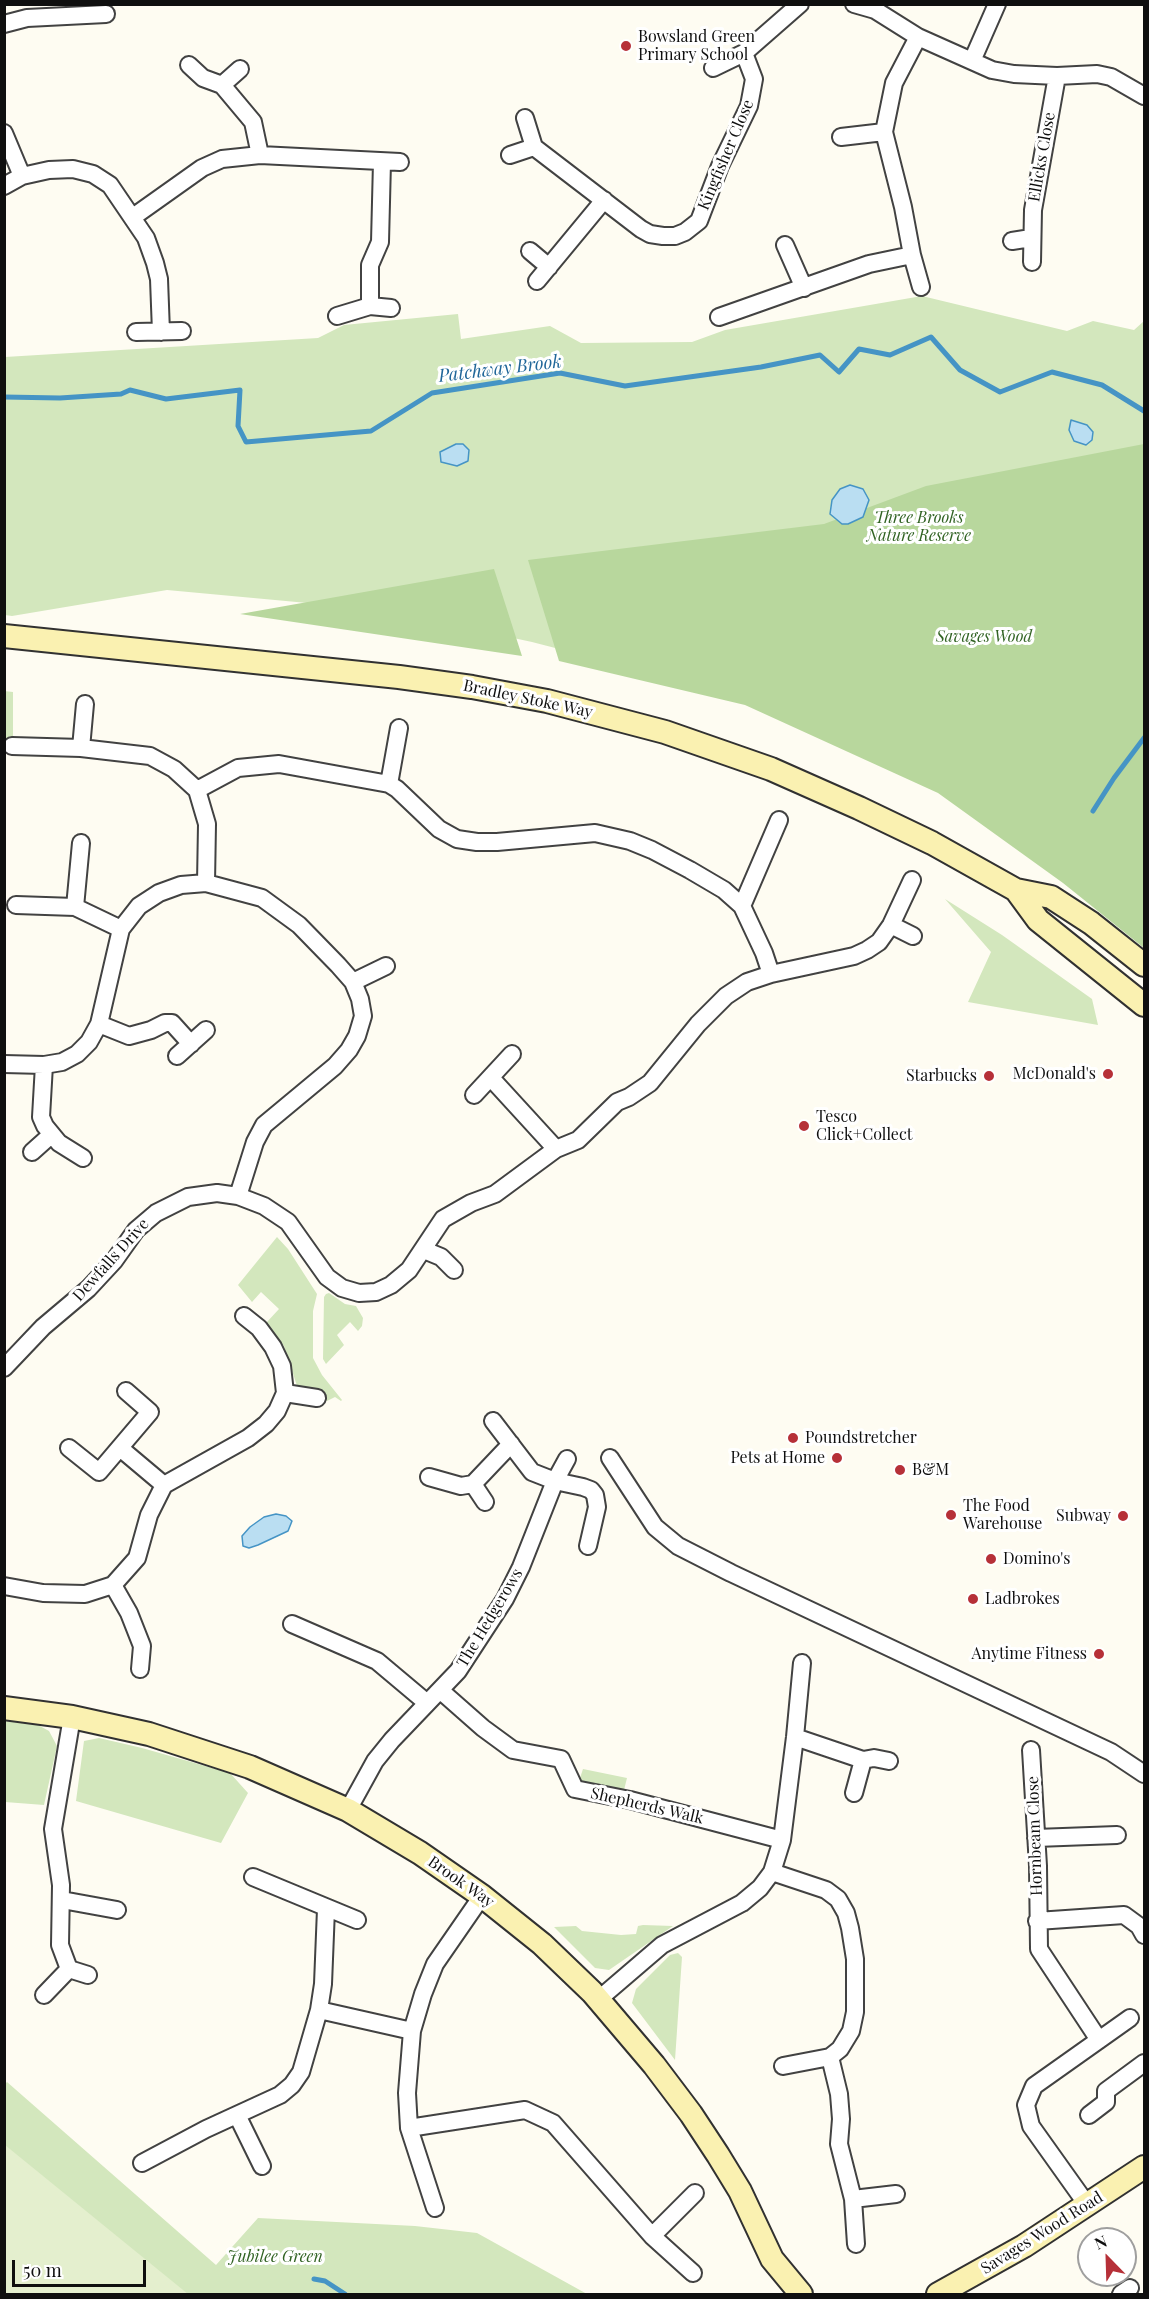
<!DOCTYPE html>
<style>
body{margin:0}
#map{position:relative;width:1149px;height:2299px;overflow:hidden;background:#fefcf2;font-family:"Playfair Display",serif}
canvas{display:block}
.frame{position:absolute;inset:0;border:6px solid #0f0f0f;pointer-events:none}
.north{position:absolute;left:1077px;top:2227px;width:60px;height:60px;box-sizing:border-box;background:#fff;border:2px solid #9f9f9f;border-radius:50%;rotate:337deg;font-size:16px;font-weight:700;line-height:24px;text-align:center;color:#0f0f0f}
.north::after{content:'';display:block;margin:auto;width:21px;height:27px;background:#b63038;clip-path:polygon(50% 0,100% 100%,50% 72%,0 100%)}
.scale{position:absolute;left:12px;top:2260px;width:134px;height:27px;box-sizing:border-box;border:3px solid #0f0f0f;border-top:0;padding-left:8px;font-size:18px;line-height:21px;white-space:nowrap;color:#0f0f0f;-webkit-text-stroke:4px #fff;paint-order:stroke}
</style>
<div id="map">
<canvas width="1149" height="2299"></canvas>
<div class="frame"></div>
<div class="north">N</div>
<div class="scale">50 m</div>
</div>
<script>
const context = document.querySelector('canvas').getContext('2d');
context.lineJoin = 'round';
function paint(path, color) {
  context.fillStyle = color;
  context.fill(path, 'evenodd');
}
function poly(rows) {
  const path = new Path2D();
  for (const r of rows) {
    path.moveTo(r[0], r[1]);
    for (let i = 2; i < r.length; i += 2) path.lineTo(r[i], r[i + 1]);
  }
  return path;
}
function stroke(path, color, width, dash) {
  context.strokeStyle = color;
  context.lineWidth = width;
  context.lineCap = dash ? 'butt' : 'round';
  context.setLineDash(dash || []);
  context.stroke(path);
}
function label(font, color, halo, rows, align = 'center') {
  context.font = font + ' "Playfair Display",serif';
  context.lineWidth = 6;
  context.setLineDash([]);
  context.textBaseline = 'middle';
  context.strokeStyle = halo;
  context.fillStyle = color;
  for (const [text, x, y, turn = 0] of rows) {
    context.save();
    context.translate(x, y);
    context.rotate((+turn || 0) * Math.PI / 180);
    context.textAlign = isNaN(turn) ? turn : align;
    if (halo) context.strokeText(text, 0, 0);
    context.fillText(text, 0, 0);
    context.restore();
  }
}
paint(poly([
 [922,296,1067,331,1093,321,1134,330,1144,321,1144,939,941,786,778,710,617,664,532,642,383,610,167,590,12,616,5,615,5,357,318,338,344,325,458,314,461,339,550,326,581,343,692,342,725,330],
 [4,691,13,692,13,740,5,740],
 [945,899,1002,935,1092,999,1098,1025,968,1002,991,952],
 [277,1237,288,1249,317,1294,313,1311,313,1358,322,1375,342,1400,341,1401,335,1397,327,1401,321,1396,298,1389,284,1346,266,1323,279,1309,261,1292,252,1302,238,1285],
 [329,1293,345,1304,356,1306,363,1318,362,1326,358,1331,350,1322,337,1335,344,1345,326,1364,323,1359,324,1297,326,1294],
 [5,1721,38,1725,49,1731,57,1746,44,1805,5,1802],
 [99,1738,142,1748,230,1773,248,1793,221,1843,76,1801,84,1741],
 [583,1769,627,1778,623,1794,583,1785,580,1778],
 [643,1925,673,1926,609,1970,595,1968,554,1927,576,1926,582,1931,621,1935,636,1934,638,1926],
 [678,1953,682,1957,675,2060,632,2003,636,1989,670,1955],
 [7,2082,216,2265,258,2218,415,2226,477,2233,587,2294,5,2294,4,2085]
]), '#d3e7bd');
paint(poly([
 [1144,444,1144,948,1063,883,938,793,745,705,559,661,528,560,824,524,926,486],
 [494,569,522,656,240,614]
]), '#b8d79d');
paint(poly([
 [5,2145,188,2294,5,2294]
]), '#e4efce');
const water = poly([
 [1071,420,1087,425,1093,432,1092,440,1086,445,1074,441,1069,430,1071,420],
 [456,444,463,444,469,450,468,461,457,466,441,462,440,452,456,444],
 [850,485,863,489,869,500,863,517,848,524,842,524,830,514,832,500,840,489,850,485],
 [276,1514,286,1516,292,1521,288,1531,258,1545,249,1548,243,1546,242,1536,250,1527,264,1517,276,1514]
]);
paint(water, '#badef2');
stroke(water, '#4594c5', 1.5);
stroke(poly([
 [4,397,60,398,121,394,130,390,166,399,240,390,238,426,246,442,371,431,432,393,560,373,625,386,761,367,820,355,839,372,859,349,890,355,931,337,960,370,1000,392,1052,372,1102,385,1144,411],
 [1093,811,1114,778,1144,738],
 [314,2279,325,2281,345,2294]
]), '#4594c5', 5);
const street = poly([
 [854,4,875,10,918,37,992,70,1014,74,1057,76,1097,74,1111,77,1144,96],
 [4,24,27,18,106,14],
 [918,37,894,83,884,132,903,207,912,255,921,287],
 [972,61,997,4],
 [189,65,203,78,222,85,253,122,260,155],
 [713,68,744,53,800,4],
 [222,85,240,69],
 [4,133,22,176],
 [841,137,884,132],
 [534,147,641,229,650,234,663,236,675,236,685,232,699,221,720,166,749,106,754,79,744,53],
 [510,155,534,147,525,118],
 [4,186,22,176,49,170,73,169,93,174,110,185,146,238,155,263,159,279,161,332],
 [133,217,202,168,222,159,260,155,400,162],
 [1012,241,1031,238],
 [785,245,804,288],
 [530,251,549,267],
 [1032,262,1033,210,1057,76],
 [537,281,604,200],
 [370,306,370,265,380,242,382,162],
 [337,316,370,306,391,308],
 [719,317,869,264,912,255],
 [136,332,182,331],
 [12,746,81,748,150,756,174,769,197,790,207,824,206,883],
 [81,748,85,704],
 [389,784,399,728],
 [197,790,238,768,279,764,389,784,397,789,439,829,457,839,477,842,497,842,595,833,630,841,652,850,690,870,724,890,742,906,764,953,771,974],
 [16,905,75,907,121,929],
 [742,906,779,820],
 [75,907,81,843],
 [891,925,913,936],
 [353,982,386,966],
 [99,1024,129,1036,151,1030,165,1023,172,1023,191,1044],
 [177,1056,206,1030],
 [4,1064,44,1065,62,1062,77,1054,89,1042,99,1024,121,929,139,906,159,893,181,885,206,883,262,898,299,925,338,965,353,982,360,999,363,1016,357,1036,349,1050,335,1066,264,1125,255,1142,238,1196],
 [44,1065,41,1117,45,1126,59,1143,83,1158],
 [491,1078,556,1149],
 [474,1095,512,1054],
 [32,1152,51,1135],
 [424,1250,441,1257,454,1270],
 [4,1368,43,1327,88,1289,114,1261,136,1230,156,1213,188,1197,217,1193,238,1196,264,1206,288,1222,327,1277,342,1288,359,1293,376,1292,391,1285,409,1270,443,1219,471,1203,495,1194,556,1149,578,1140,617,1102,629,1097,650,1083,698,1024,726,996,747,982,771,974,854,956,867,950,879,942,891,925,912,880],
 [285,1393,317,1398],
 [493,1421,532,1472,555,1481,583,1487,591,1490,595,1495,597,1507,588,1546],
 [69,1448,99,1472,150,1412,126,1391],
 [120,1448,164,1485],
 [610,1458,655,1527,678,1546,731,1573,1111,1752,1144,1774],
 [429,1477,461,1486,473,1484,485,1502],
 [473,1484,511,1444],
 [113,1585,129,1613,142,1646,140,1669],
 [4,1586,43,1593,85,1594,113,1585,137,1558,149,1515,164,1485,248,1438,266,1424,277,1411,285,1393,282,1366,273,1347,259,1328,244,1316],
 [292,1624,377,1661,427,1703],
 [441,1691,483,1728,513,1750,561,1759,575,1789,630,1800,782,1840],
 [795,1737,863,1760,874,1758,889,1761],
 [1031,1750,1038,1866,1039,1949,1099,2040],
 [854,1793,863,1760],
 [348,1810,375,1761,392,1740,458,1671,505,1599,521,1567,555,1481,567,1459],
 [1036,1838,1117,1835],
 [772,1872,826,1890,838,1899,846,1913,850,1928,855,1959,855,2012,851,2031,840,2049,830,2057,839,2094,841,2119,839,2144,853,2199,856,2244],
 [253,1877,357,1920],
 [62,1900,117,1910],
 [1037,1921,1124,1915,1139,1926,1144,1935],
 [69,1969,88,1975],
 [44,1995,69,1969,60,1945,61,1885,53,1829,72,1717],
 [599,1999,662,1945,742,1903,760,1888,772,1872,782,1840,795,1737,802,1663],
 [319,2010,412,2031],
 [783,2066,830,2057],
 [237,2115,262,2166],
 [1089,2115,1106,2102,1106,2091,1144,2063],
 [409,2128,525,2110,553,2123,652,2236,693,2273],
 [142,2163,206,2129,280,2095,292,2085,301,2072,319,2010,323,1984,326,1909],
 [853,2199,896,2194],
 [1088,2206,1031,2126,1026,2105,1034,2086,1130,2018],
 [435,2208,409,2128,407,2093,412,2031,423,1994,435,1964,482,1896],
 [652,2236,695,2193],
 [1121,2294,1130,2288]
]);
const secondary = poly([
 [4,636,399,677,472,687,547,701,665,732,771,769,859,808,932,843,1016,890,1051,897,1091,923,1144,965],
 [1016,890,1038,920,1144,1005],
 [4,1708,72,1717,149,1734,250,1767,348,1810,420,1853,482,1896,542,1944,592,1992,654,2065,691,2114,718,2155,740,2191,772,2259,801,2294],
 [938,2294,1024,2246,1144,2167]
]);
stroke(street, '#424242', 20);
stroke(secondary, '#313131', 26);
stroke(street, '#fff', 16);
stroke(secondary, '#faf1b1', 22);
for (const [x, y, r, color] of [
 [626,46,6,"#b63038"],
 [1108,1074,6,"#b63038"],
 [989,1076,6,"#b63038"],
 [804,1126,6,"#b63038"],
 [793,1438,6,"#b63038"],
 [837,1458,6,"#b63038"],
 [900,1470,6,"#b63038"],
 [951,1515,6,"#b63038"],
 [1123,1516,6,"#b63038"],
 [991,1559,6,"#b63038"],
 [973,1599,6,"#b63038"],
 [1099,1654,6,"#b63038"]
]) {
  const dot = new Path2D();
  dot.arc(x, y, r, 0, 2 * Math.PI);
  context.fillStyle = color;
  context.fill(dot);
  stroke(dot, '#fff', 2);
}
label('16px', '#0f0f0f', '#fff', [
 ["Bowsland Green",638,37],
 ["Primary School",638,55],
 ["McDonald's",1096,1074,"right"],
 ["Starbucks",977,1076,"right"],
 ["Tesco",816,1117],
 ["Click+Collect",816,1135],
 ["Poundstretcher",805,1438],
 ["Pets at Home",825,1458,"right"],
 ["B&M",912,1470],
 ["The Food",963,1506],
 ["Warehouse",963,1524],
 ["Subway",1111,1516,"right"],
 ["Domino's",1003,1559],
 ["Ladbrokes",985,1599],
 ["Anytime Fitness",1087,1654,"right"]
], 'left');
label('16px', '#0f0f0f', '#fff', [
 ["Kingfisher Close",726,155,-67],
 ["Ellicks Close",1042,157,-80],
 ["Bradley Stoke Way",528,699,12],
 ["Dewfalls Drive",111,1260,-48],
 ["The Hedgerows",490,1618,-59],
 ["Shepherds Walk",647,1806,13],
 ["Hornbeam Close",1035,1836,-92],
 ["Brook Way",461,1882,35],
 ["Savages Wood Road",1042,2233,-32]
]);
label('italic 16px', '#316323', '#fff', [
 ["Three Brooks",919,518],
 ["Nature Reserve",919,536],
 ["Savages Wood",984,637],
 ["Jubilee Green",275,2257]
]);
label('italic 18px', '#206699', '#fff', [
 ["Patchway Brook",500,369,-7]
]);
</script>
